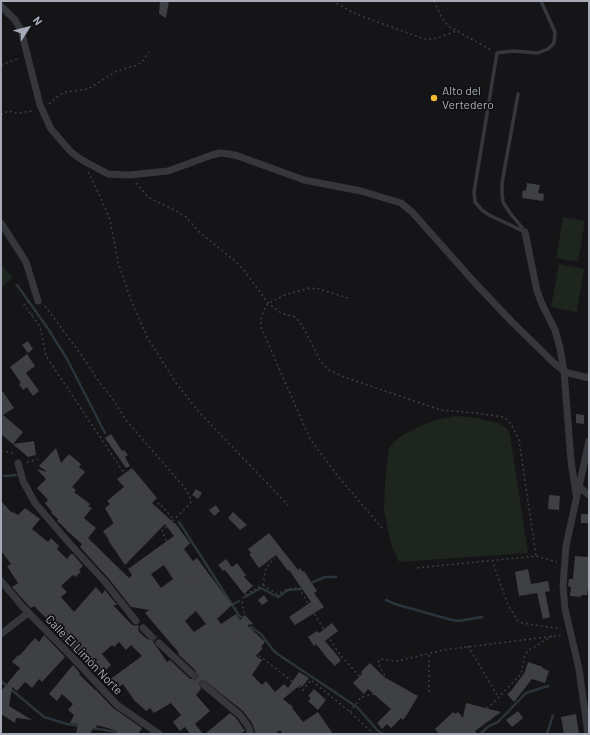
<!DOCTYPE html>
<meta charset="utf-8">
<style>
body{margin:0}
#map{position:relative;width:590px;height:735px;overflow:hidden;background:#151517;font-family:Barlow,sans-serif}
canvas{display:block}
.frame{position:absolute;inset:0;border:2px solid #a7abb7;pointer-events:none}
.north{position:absolute;left:8px;top:8px;width:40px;height:40px;-webkit-text-stroke:3px #101012;paint-order:stroke;rotate:54deg;font-size:11px;font-weight:700;line-height:16px;text-align:center;color:#a7abb7}
.north::after{content:'';display:block;margin:auto;width:14px;height:18px;background:#a7abb7;clip-path:polygon(50% 0,100% 100%,50% 72%,0 100%)}
</style>
<div id="map">
<canvas width="590" height="735"></canvas>
<div class="frame"></div>
<div class="north">N</div>
</div>
<script>
const context = document.querySelector('canvas').getContext('2d');
context.lineJoin = 'round';
function paint(path, color) {
  context.fillStyle = color;
  context.fill(path, 'evenodd');
}
function poly(rows) {
  const path = new Path2D();
  for (const r of rows) {
    path.moveTo(r[0], r[1]);
    for (let i = 2; i < r.length; i += 2) path.lineTo(r[i], r[i + 1]);
  }
  return path;
}
function stroke(path, color, width, dash) {
  context.strokeStyle = color;
  context.lineWidth = width;
  context.lineCap = dash ? 'butt' : 'round';
  context.setLineDash(dash || []);
  context.stroke(path);
}
function label(font, color, halo, rows, align = 'center') {
  context.font = font + ' Barlow,sans-serif';
  context.lineWidth = 3.5;
  context.setLineDash([]);
  context.textBaseline = 'middle';
  context.strokeStyle = halo;
  context.fillStyle = color;
  for (const [text, x, y, turn = 0] of rows) {
    context.save();
    context.translate(x, y);
    context.rotate((+turn || 0) * Math.PI / 180);
    context.textAlign = isNaN(turn) ? turn : align;
    if (halo) context.strokeText(text, 0, 0);
    context.fillText(text, 0, 0);
    context.restore();
  }
}
paint(poly([
 [563,217,585,221,578,262,556,258],
 [1,264,13,278,1,288],
 [559,264,584,269,577,312,551,307],
 [457,416,476,418,498,423,504,426,508,430,510,435,528,553,399,562,391,544,384,510,385,482,389,448,394,442,403,435,422,425,436,420]
]), '#1d251e');
stroke(poly([
 [17,285,49,330,67,359,105,433],
 [4,476,16,475],
 [179,522,240,617],
 [313,582,325,577,336,577],
 [245,597,261,588,278,597,288,590,301,589],
 [386,600,395,604,452,620,459,621,482,617],
 [233,604,239,601],
 [251,627,261,634,273,650,279,655,357,707,378,731,383,734],
 [1,681,44,717,67,724,81,726],
 [92,728,117,732],
 [480,734,489,726,498,722,526,693,548,686],
 [547,734,553,715]
]), '#2b333b', 2.5);
paint(poly([
 [160,1,169,1,166,18,159,14],
 [527,183,540,185,538,193,544,194,543,201,522,198,523,190,526,191],
 [28,341,33,349,28,353,22,345],
 [27,354,35,366,26,373,39,391,33,396,27,387,23,390,19,384,21,383,10,367],
 [1,389,14,408,3,415,23,432,13,444,34,441,36,455,28,457,1,434],
 [576,414,584,415,584,424,576,423],
 [111,434,122,451,124,450,128,455,125,457,130,466,126,468,105,438],
 [56,448,61,463,69,454,81,464,79,467,85,472,72,487,76,490,74,492,90,504,88,506,92,508,84,518,96,528,88,538,129,578,132,575,128,569,174,536,165,524,125,565,108,540,109,540,103,531,113,524,113,522,105,508,110,504,107,501,124,487,117,479,132,468,157,498,152,503,174,523,175,523,190,543,184,549,193,561,197,558,232,605,217,619,221,624,236,614,240,620,245,615,253,624,247,625,265,642,261,647,263,648,256,656,262,660,252,675,262,685,266,681,275,692,284,684,288,688,299,672,309,678,302,687,300,685,283,699,293,707,292,708,303,722,318,712,333,734,283,734,280,730,275,734,256,734,252,723,243,711,205,681,201,683,200,686,201,689,196,695,210,711,195,724,203,734,190,734,185,727,180,731,173,722,181,715,171,703,154,713,150,708,146,711,134,700,123,684,116,689,109,680,142,656,131,645,126,650,119,642,114,647,112,645,102,654,111,665,102,674,92,662,88,666,80,658,82,655,73,648,72,649,51,628,45,621,47,619,34,606,31,608,27,604,12,587,18,583,7,566,11,564,1,551,1,501,12,513,13,512,18,515,25,508,40,519,32,529,48,542,51,538,59,546,57,549,67,559,71,554,73,554,83,566,79,570,81,572,75,577,73,575,61,586,67,592,61,597,74,612,96,587,102,594,105,590,117,605,113,605,132,625,136,626,139,625,138,629,139,632,147,639,152,640,167,662,170,660,190,679,194,679,197,676,195,670,178,654,179,653,145,613,149,610,131,607,109,579,80,547,82,544,66,530,66,529,57,521,58,519,51,513,52,512,45,503,48,500,37,488,46,479,37,469,47,472,39,466],
 [164,565,173,579,161,588,151,574],
 [196,611,206,624,194,632,185,621],
 [196,489,202,493,198,499,192,495],
 [549,495,560,496,559,510,548,509],
 [216,505,220,511,214,516,209,510],
 [233,512,247,525,240,530,228,518],
 [581,514,589,514,589,523,581,523],
 [269,533,298,570,300,568,303,572,304,571,317,591,314,593,324,607,295,625,289,617,311,602,289,570,288,571,276,555,259,568,249,554,251,553,248,549],
 [575,556,589,557,589,582,587,595,581,595,581,597,570,596,571,587,568,586,569,579,573,579],
 [226,559,232,567,237,563,246,575,244,577,253,586,244,594,225,570,223,571,218,565],
 [528,569,531,584,548,581,550,591,545,592,550,617,543,619,537,593,519,596,515,572],
 [264,595,268,601,262,605,258,600],
 [332,623,338,631,325,641,341,660,335,666,327,658,316,644,314,646,308,637,317,631,319,633],
 [44,635,65,657,42,682,39,679,32,688,25,682,17,691,12,687,9,706,32,720,16,718,15,723,1,714,1,691,20,668,12,662,18,655,19,656,35,638,39,642],
 [528,662,543,667,542,668,549,671,545,683,532,679,514,702,507,694,511,691,525,672],
 [370,663,384,677,418,696,408,713,403,720,401,718,391,728,387,724,382,729,377,723,391,709,368,689,364,694,353,683,362,674,361,672],
 [73,665,80,673,79,674,95,690,96,690,113,708,142,728,138,734,116,734,118,731,97,725,96,728,94,727,90,734,76,734,78,724,70,723,74,715,68,710,73,704,62,694,57,701,49,694],
 [314,689,326,700,318,710,308,701,311,698,308,696],
 [466,703,501,712,475,731,477,734,439,734,435,729,453,712,455,714,458,712,463,718],
 [518,711,523,718,512,727,506,720],
 [230,713,236,718,245,731,240,734,205,734],
 [576,714,579,734,564,734,561,717]
]), '#3f4044');
stroke(poly([
 [150,635,159,643],
 [192,674,205,686]
]), '#323337', 7, [7, 3.5]);
stroke(poly([
 [332,1,356,14,424,39,433,39,457,31],
 [434,1,442,18,448,26,491,50],
 [1,65,20,58],
 [49,104,58,96,66,92,88,89,117,71,137,65,141,63,149,52],
 [1,115,8,111,17,113,33,111],
 [88,172,100,196,110,220,118,262,131,300,147,337,176,383,199,412,288,505],
 [136,183,148,197,176,211,186,217,198,231,235,261,244,270,268,303,281,313,295,317,302,325,321,362,329,370,344,377,441,410,475,413,504,417,511,424,519,440,536,556],
 [348,298,319,289,309,288,285,295,268,303,261,317,261,327,310,439,336,474,382,528],
 [29,301,24,305,39,325,41,331,46,356,122,470,154,508,159,503,174,520],
 [45,306,80,353,100,383,112,398,125,419,184,487,190,497,191,502,189,505,162,531,176,562,182,570],
 [31,315,38,309],
 [1,451,14,453,15,455],
 [27,462,38,459],
 [492,560,508,605,518,621,522,623,561,629],
 [417,568,536,556,557,562],
 [188,579,194,587],
 [263,585,277,594,288,589,299,588,327,635,341,656,364,681,376,692],
 [200,596,219,622,239,643,261,657,303,690,311,680,350,712,374,734],
 [227,631,244,615,242,600,244,595,263,585,266,568,275,558],
 [468,646,499,698],
 [429,692,429,652],
 [350,712,361,697,374,694,385,682,386,678,378,663,380,659,398,661,443,650,563,635],
 [456,734,492,704,521,674,525,654,529,650,552,636]
]), '#3c3e43', 1.5, [2, 3]);
stroke(poly([
 [518,94,502,183,502,193,503,202,510,213,525,231],
 [525,232,489,215,482,210,475,202,474,192,497,53,513,51,538,53,548,49,554,43,555,32,541,1]
]), '#36373c', 3.5);
stroke(poly([
 [1,6,15,20,21,30,40,105,51,129,71,152,82,160,108,174,129,175,168,171,212,155,220,153,229,154,238,156,304,180,361,191,401,203,412,212,476,284,512,322,554,363,564,371,568,373,589,378],
 [1,223,26,262,38,301],
 [525,232,537,291,542,304,555,330,560,348,564,371,571,461,576,494],
 [18,463,23,481,35,503,70,544,105,582,136,621],
 [579,487,589,495],
 [1,581,23,607,77,662,117,705,159,734],
 [143,628,150,635],
 [1,634,28,613],
 [159,643,192,674],
 [205,686,240,715,248,726,251,734],
 [588,734,579,669,565,609,563,586,566,546,589,441]
]), '#36373c', 7);
for (const [x, y, r, color] of [
 [434,98,4,"#f1b833"]
]) {
  const dot = new Path2D();
  dot.arc(x, y, r, 0, 2 * Math.PI);
  context.fillStyle = color;
  context.fill(dot);
  stroke(dot, '#101012', 1.5);
}
label('12px', '#a7abb7', '#101012', [
 ["Alto del",442,91],
 ["Vertedero",442,105]
], 'left');
label('12px', '#a7abb7', '#101012', [
 ["Calle El Limón Norte",84,655,46]
]);
</script>
